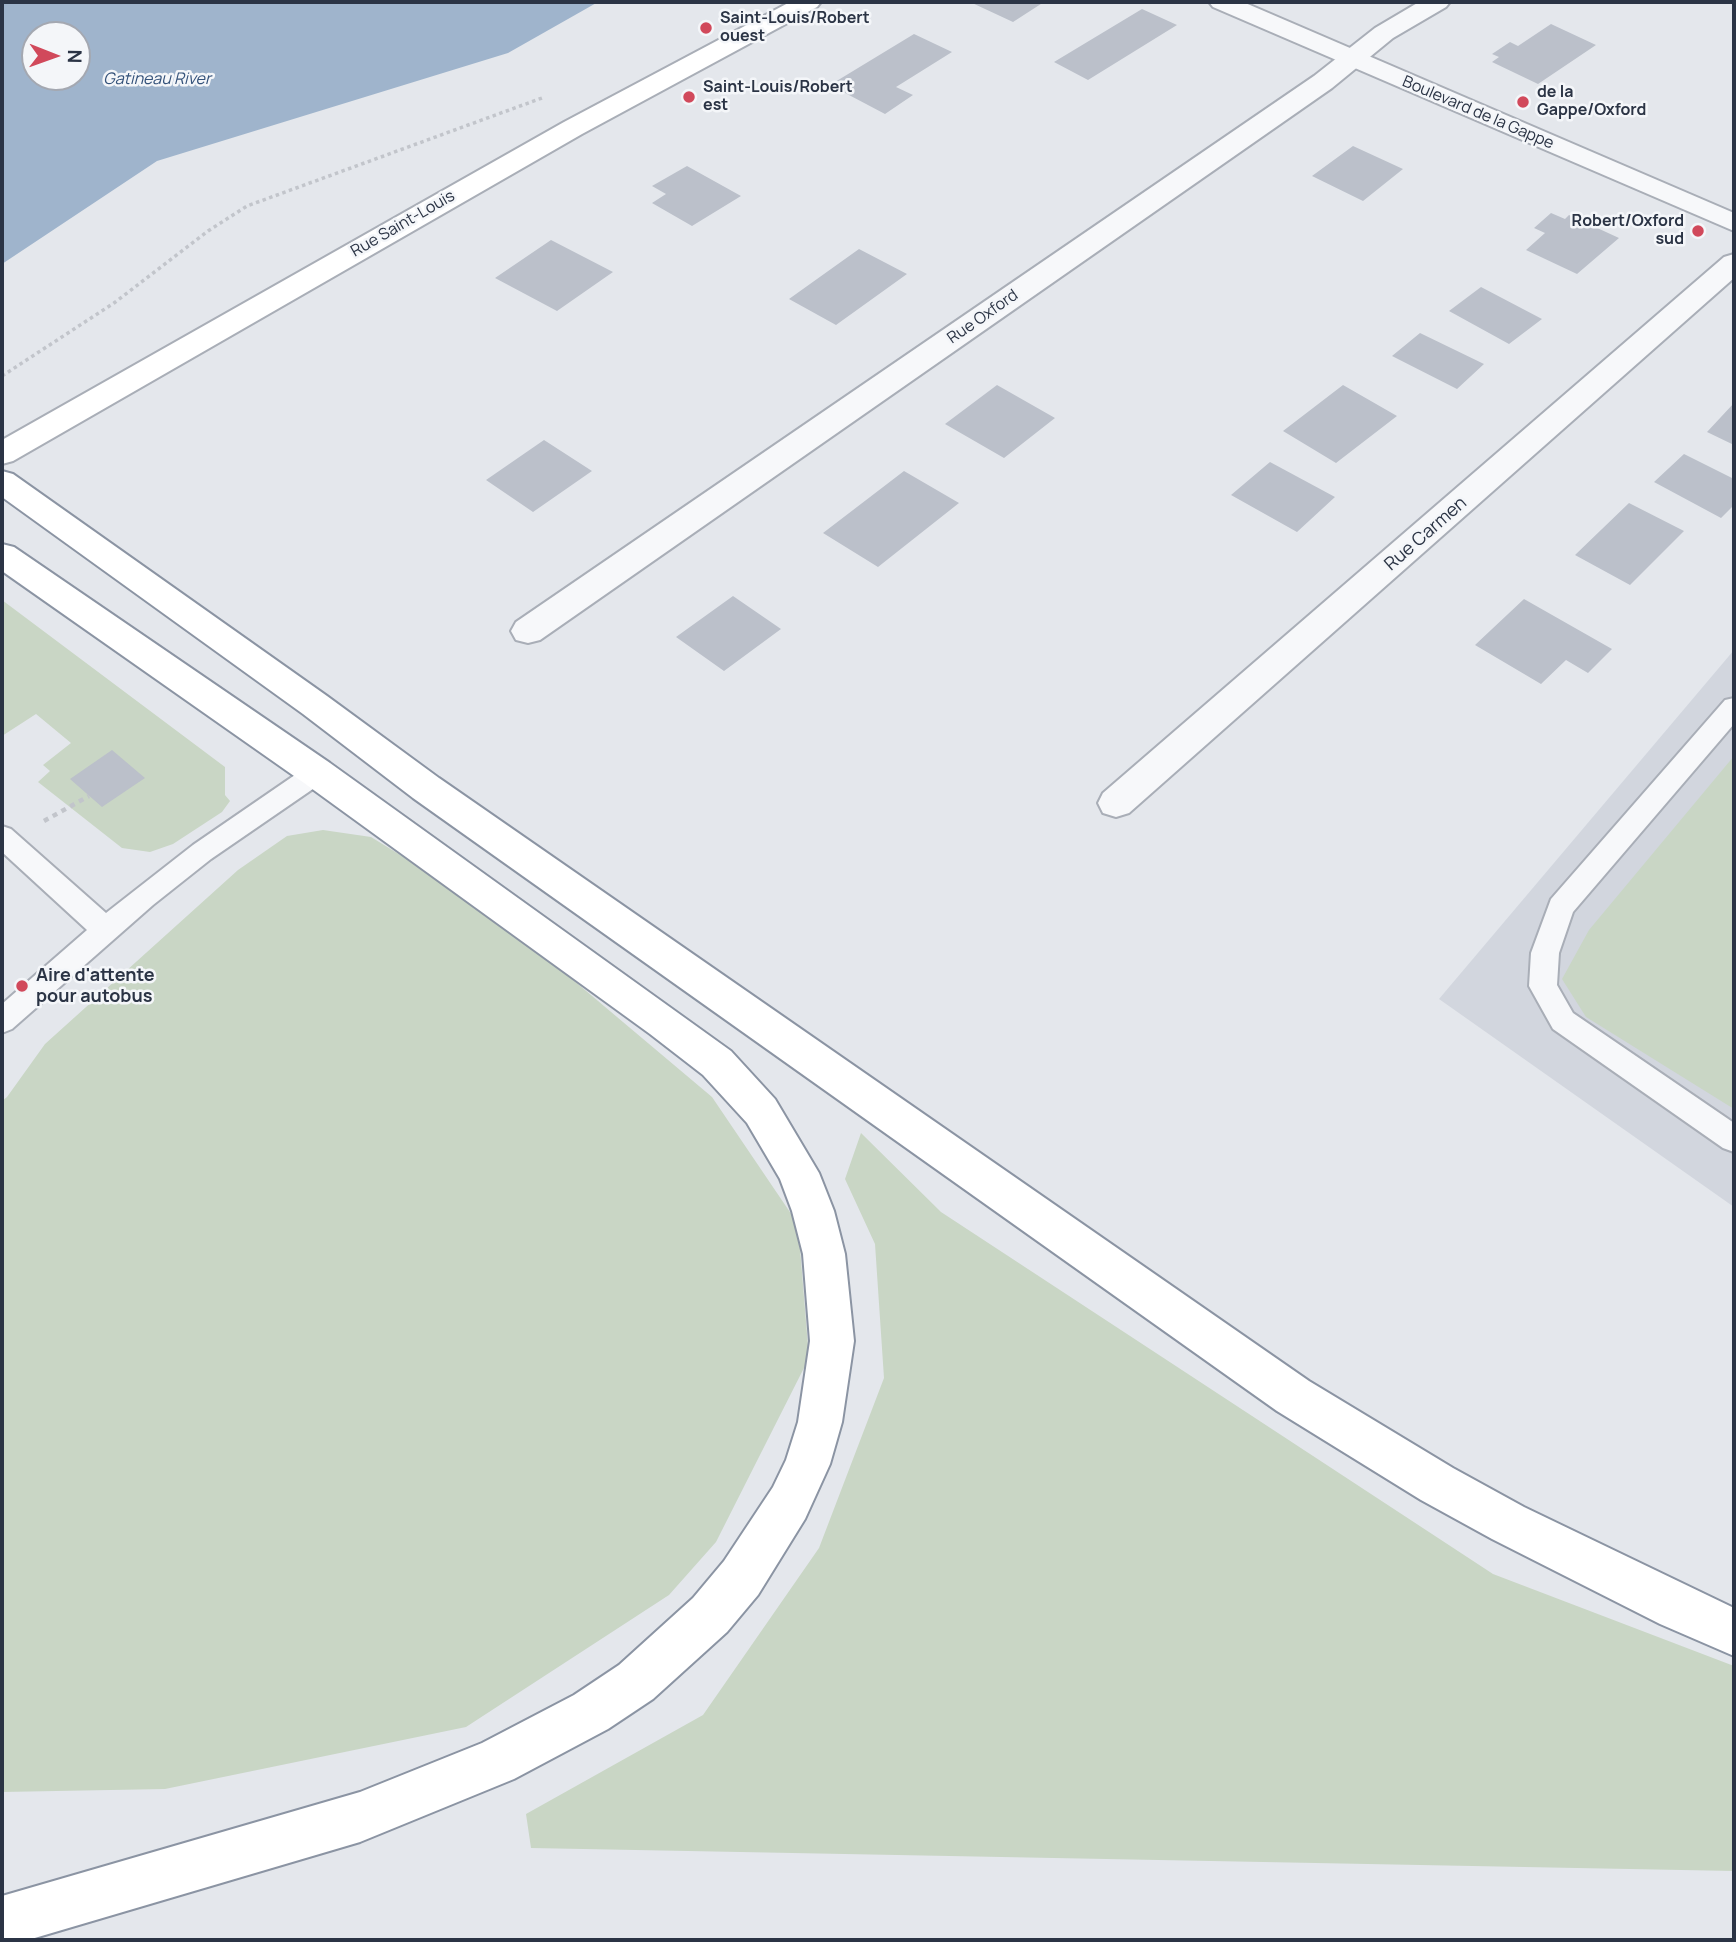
<!DOCTYPE html>
<style>
body{margin:0}
#map{position:relative;width:1736px;height:1942px;overflow:hidden;background:#e4e7ec;font-family:Manrope,sans-serif}
canvas{display:block}
.frame{position:absolute;inset:0;border:4px solid #2b3445;pointer-events:none}
.north{position:absolute;left:21px;top:21px;width:70px;height:70px;box-sizing:border-box;background:#f4f6f9;border:2px solid #a4a8b1;border-radius:50%;rotate:91deg;font-size:19px;font-weight:700;line-height:28px;text-align:center;color:#2b3445}
.north::after{content:'';display:block;margin:auto;width:24px;height:32px;background:#d1495b;clip-path:polygon(50% 0,100% 100%,50% 72%,0 100%)}
</style>
<div id="map">
<canvas width="1736" height="1942"></canvas>
<div class="frame"></div>
<div class="north">N</div>
</div>
<script>
const context = document.querySelector('canvas').getContext('2d');
context.lineJoin = 'round';
function paint(path, color) {
  context.fillStyle = color;
  context.fill(path, 'evenodd');
}
function poly(rows) {
  const path = new Path2D();
  for (const r of rows) {
    path.moveTo(r[0], r[1]);
    for (let i = 2; i < r.length; i += 2) path.lineTo(r[i], r[i + 1]);
  }
  return path;
}
function stroke(path, color, width, dash) {
  context.strokeStyle = color;
  context.lineWidth = width;
  context.lineCap = dash ? 'butt' : 'round';
  context.setLineDash(dash || []);
  context.stroke(path);
}
function label(font, color, halo, rows, align = 'center') {
  context.font = font + ' Manrope,sans-serif';
  context.lineWidth = 5;
  context.setLineDash([]);
  context.textBaseline = 'middle';
  context.strokeStyle = halo;
  context.fillStyle = color;
  for (const [text, x, y, turn = 0] of rows) {
    context.save();
    context.translate(x, y);
    context.rotate((+turn || 0) * Math.PI / 180);
    context.textAlign = isNaN(turn) ? turn : align;
    if (halo) context.strokeText(text, 0, 0);
    context.fillText(text, 0, 0);
    context.restore();
  }
}
paint(poly([
 [1734,650,1734,1207,1439,999]
]), '#d2d6de');
paint(poly([
 [2,600,225,767,225,795,230,801,222,812,173,844,150,852,122,848,38,782,50,771,43,765,71,743,36,714,2,736],
 [1734,756,1734,1109,1586,1017,1562,979,1589,930],
 [323,830,371,837,490,910,712,1097,798,1224,809,1358,716,1542,669,1595,466,1727,165,1789,2,1792,2,1101,7,1097,45,1044,238,870,287,836],
 [861,1133,941,1212,1493,1574,1734,1666,1734,1871,531,1848,526,1814,703,1715,819,1548,884,1378,875,1244,845,1179]
]), '#c9d6c5');
paint(poly([
 [2,2,598,2,508,53,157,161,2,264],
 [35,35,77,35,77,77,35,77]
]), '#9fb4cc');
paint(poly([
 [970,2,1044,2,1013,22],
 [1142,9,1177,25,1088,80,1054,62],
 [1551,24,1596,45,1538,84,1492,62,1499,57,1492,54,1510,42,1518,46],
 [914,34,952,52,896,87,913,95,885,114,830,85],
 [1353,146,1403,169,1363,201,1312,176],
 [687,166,741,196,692,226,652,203,666,194,652,186],
 [1551,213,1565,219,1569,215,1619,238,1577,274,1526,250,1545,233,1534,228],
 [551,240,613,272,557,311,495,278],
 [859,249,907,274,836,325,789,299],
 [1481,287,1542,319,1509,344,1449,311],
 [1420,333,1484,364,1457,389,1392,356],
 [997,385,1055,418,1004,458,945,424],
 [1343,385,1397,416,1336,463,1283,431],
 [1734,403,1734,445,1707,432],
 [544,440,592,471,533,512,486,480],
 [1684,454,1734,479,1734,505,1721,518,1654,482],
 [1270,462,1335,497,1297,532,1231,495],
 [904,471,959,503,878,567,823,533],
 [1629,503,1684,531,1630,585,1575,555],
 [733,596,781,629,724,671,676,637],
 [1524,599,1612,649,1588,673,1566,660,1541,684,1475,645],
 [112,750,145,778,102,807,70,779]
]), '#bbc0ca');
const service = poly([
 [1734,698,1734,724,1573,912,1559,953,1557,985,1573,1013,1734,1123,1734,1152,1723,1148,1553,1029,1529,986,1531,953,1551,899,1725,700,1734,698],
 [317,763,326,766,330,773,326,780,211,859,153,905,12,1029,2,1033,2,1004,87,930,2,852,2,826,11,829,106,913,193,845,308,766,317,763]
]);
const minor = poly([
 [1419,2,1450,2,1446,7,1393,38,1332,88,540,640,528,643,516,640,511,631,516,622,1314,76,1375,28,1419,2],
 [1734,254,1734,278,1129,813,1116,817,1103,813,1098,803,1103,793,1724,257,1734,254]
]);
const tertiary = poly([
 [1209,2,1243,2,1734,213,1734,231,1213,7,1209,2]
]);
const secondary = poly([
 [790,2,821,2,817,7,582,134,13,461,2,464,2,440,564,122,790,2]
]);
const motorway = poly([
 [2,471,13,474,327,696,439,778,1309,1381,1453,1468,1524,1507,1734,1608,1734,1656,1660,1624,1492,1539,1421,1500,1277,1411,413,798,303,714,2,497,2,471],
 [2,544,14,547,330,763,731,1051,775,1099,819,1173,834,1211,845,1254,854,1341,842,1422,830,1464,805,1519,758,1595,727,1632,653,1699,608,1729,514,1779,360,1842,28,1940,2,1940,2,1896,360,1792,482,1743,574,1695,619,1665,693,1598,724,1561,773,1487,786,1460,798,1422,810,1341,803,1254,792,1211,780,1179,747,1123,703,1075,650,1034,304,783,2,571,2,544]
]);
stroke(service, '#a9aeb7', 4);
stroke(minor, '#a9aeb7', 4);
stroke(tertiary, '#a9aeb7', 4);
stroke(secondary, '#a9aeb7', 4);
stroke(motorway, '#8b94a3', 4);
stroke(poly([
 [2,376,114,303,208,231,247,206,542,98]
]), '#c2c5cb', 3.5, [3.5, 3.5]);
stroke(poly([
 [44,821,89,796]
]), '#c2c5cb', 4.5, [5, 5]);
paint(service, '#f7f8fa');
paint(minor, '#f7f8fa');
paint(tertiary, '#f7f8fa');
paint(secondary, '#fff');
paint(motorway, '#fff');
for (const [x, y, r, color] of [
 [706,28,7,"#d1495b"],
 [689,97,7,"#d1495b"],
 [1523,102,7,"#d1495b"],
 [1698,231,7,"#d1495b"],
 [22,986,7,"#d1495b"]
]) {
  const dot = new Path2D();
  dot.arc(x, y, r, 0, 2 * Math.PI);
  context.fillStyle = color;
  context.fill(dot);
  stroke(dot, '#f4f6f9', 2.5);
}
label('bold 16px', '#2b3445', '#f4f6f9', [
 ["Saint-Louis/Robert",720,19],
 ["ouest",720,37],
 ["Saint-Louis/Robert",703,88],
 ["est",703,106],
 ["de la",1537,93],
 ["Gappe/Oxford",1537,111],
 ["Robert/Oxford",1684,222,"right"],
 ["sud",1684,240,"right"]
], 'left');
label('italic 16px', '#34527a', '#f4f6f9', [
 ["Gatineau River",157,80]
]);
label('16px', '#2b3445', '#f4f6f9', [
 ["Boulevard de la Gappe",1478,113,23],
 ["Rue Saint-Louis",403,224,-30],
 ["Rue Oxford",983,317,-35]
]);
label('18px', '#2b3445', '#f4f6f9', [
 ["Rue Carmen",1426,534,-41]
]);
label('bold 18px', '#2b3445', '#f4f6f9', [
 ["Aire d'attente",36,976],
 ["pour autobus",36,997]
], 'left');
</script>
